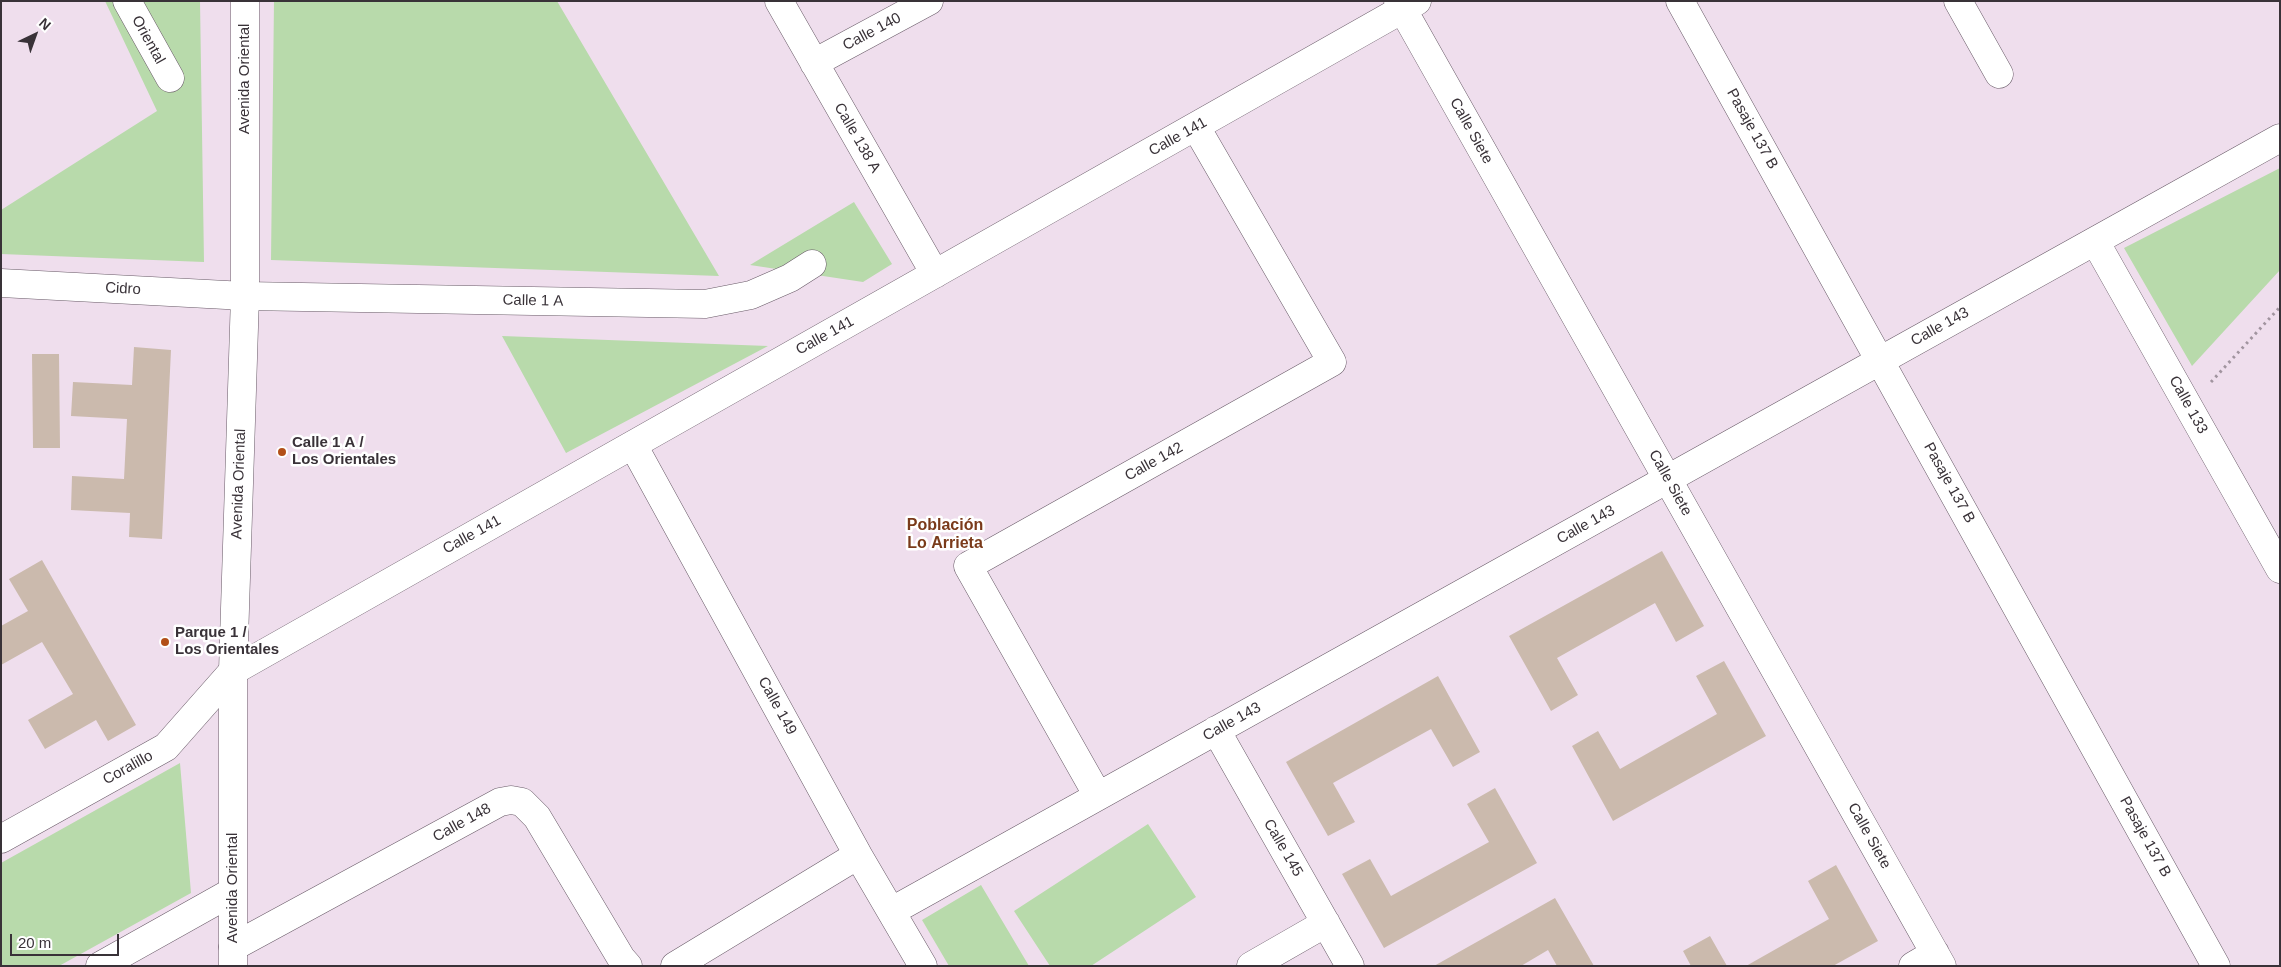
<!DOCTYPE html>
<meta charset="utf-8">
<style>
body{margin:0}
#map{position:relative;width:2281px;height:967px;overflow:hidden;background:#efdeed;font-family:Helvetica,sans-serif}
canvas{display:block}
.frame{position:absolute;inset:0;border:2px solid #393238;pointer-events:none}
.north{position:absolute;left:10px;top:10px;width:50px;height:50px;-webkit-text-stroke:4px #fff;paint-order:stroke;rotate:42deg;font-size:14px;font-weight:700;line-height:20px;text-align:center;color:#393238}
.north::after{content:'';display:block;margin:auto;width:18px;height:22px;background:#393238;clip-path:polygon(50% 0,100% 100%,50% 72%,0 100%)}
.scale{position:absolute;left:10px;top:934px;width:109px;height:22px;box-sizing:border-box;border:2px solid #393238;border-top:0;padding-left:6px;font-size:15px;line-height:18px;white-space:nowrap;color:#393238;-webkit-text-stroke:4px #fff;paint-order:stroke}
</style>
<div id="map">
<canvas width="2281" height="967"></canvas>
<div class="frame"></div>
<div class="north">N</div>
<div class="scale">20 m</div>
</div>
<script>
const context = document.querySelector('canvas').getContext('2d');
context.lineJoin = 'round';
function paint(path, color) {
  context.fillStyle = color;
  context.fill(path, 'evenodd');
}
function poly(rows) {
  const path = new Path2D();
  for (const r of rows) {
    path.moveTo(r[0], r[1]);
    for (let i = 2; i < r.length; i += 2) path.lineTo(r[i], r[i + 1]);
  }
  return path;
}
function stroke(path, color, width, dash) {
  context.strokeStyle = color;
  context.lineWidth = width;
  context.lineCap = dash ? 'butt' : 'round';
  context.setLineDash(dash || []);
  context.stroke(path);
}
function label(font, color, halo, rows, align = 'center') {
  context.font = font + ' Helvetica,sans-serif';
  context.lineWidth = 5;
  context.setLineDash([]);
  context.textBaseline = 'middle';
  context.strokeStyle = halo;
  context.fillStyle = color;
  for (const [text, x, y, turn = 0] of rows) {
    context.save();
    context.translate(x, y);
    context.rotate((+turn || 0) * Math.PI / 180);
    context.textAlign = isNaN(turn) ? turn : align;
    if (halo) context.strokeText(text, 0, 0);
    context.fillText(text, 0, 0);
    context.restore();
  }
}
paint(poly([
 [105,1,200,1,204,262,1,254,1,210,157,111],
 [274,1,557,1,719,276,271,260],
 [2280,168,2280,270,2192,366,2124,248],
 [854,202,892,264,863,282,750,265],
 [502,336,768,346,566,453],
 [180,763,191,893,59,966,1,966,1,863],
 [1148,824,1196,897,1091,966,1050,966,1014,911],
 [981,885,1029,966,949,966,922,920]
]), '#b8daab');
paint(poly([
 [134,347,171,350,162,539,129,537,130,513,71,510,72,476,124,479,127,419,71,416,73,382,132,385],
 [32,354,59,354,60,448,33,448],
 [1662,551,1704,626,1676,642,1655,603,1557,658,1578,695,1551,711,1509,636],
 [42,560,136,725,108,741,96,720,45,749,28,720,73,694,42,642,1,665,1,626,28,611,9,579],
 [1724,661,1766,736,1613,821,1572,746,1598,731,1620,769,1717,714,1696,676],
 [1438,676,1480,752,1453,767,1431,729,1333,783,1355,822,1328,836,1286,762],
 [1495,788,1537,863,1384,948,1342,874,1370,859,1391,896,1489,842,1467,804],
 [1836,865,1878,941,1833,966,1746,966,1829,919,1808,881],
 [1555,898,1594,966,1557,966,1548,950,1521,966,1434,966],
 [1710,936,1727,966,1691,966,1683,951]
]), '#cbbaad');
const street = poly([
 [127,1,170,78],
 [779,1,935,274],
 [1398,1,1942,966],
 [1680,1,2216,966],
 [1958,1,1999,74],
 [814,63,929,1],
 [2095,241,2280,569],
 [1,283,245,296,705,304,751,295,790,278,812,264],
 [633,445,858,855,923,966],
 [1216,730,1350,966],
 [1098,796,968,566,1332,362,1196,127],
 [1,839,166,747,233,671,1417,1],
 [892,911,2280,138],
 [233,947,500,802,511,800,522,802,537,817,621,958,628,966],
 [100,966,232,892],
 [675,966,858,855],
 [1251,966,1326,923],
 [1913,966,1935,953]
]);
const secondary = poly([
 [233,966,233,671,245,296,245,1]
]);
stroke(street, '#685a67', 29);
stroke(secondary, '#685a67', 29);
stroke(poly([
 [2211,382,2280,307]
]), '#a1949f', 3, [2.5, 4]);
stroke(street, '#fff', 28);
stroke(secondary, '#fff', 28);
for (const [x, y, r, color] of [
 [282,452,5,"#b24f18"],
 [165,642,5,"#b24f18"]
]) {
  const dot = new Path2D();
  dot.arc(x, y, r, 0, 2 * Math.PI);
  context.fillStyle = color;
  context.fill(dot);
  stroke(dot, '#fff', 2);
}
label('15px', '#393238', '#fff', [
 ["Calle 140",872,32,-28],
 ["Oriental",148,40,61],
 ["Avenida Oriental",245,79,-90],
 ["Pasaje 137 B",1752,129,61],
 ["Calle Siete",1471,131,61],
 ["Calle 141",1178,137,-29],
 ["Calle 138 A",857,138,60],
 ["Cidro",123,289,3],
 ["Calle 1 A",533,301,1],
 ["Calle 143",1940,327,-29],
 ["Calle 141",825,336,-29],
 ["Calle 133",2188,405,61],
 ["Calle 142",1154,462,-29],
 ["Calle Siete",1670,483,61],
 ["Pasaje 137 B",1949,483,61],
 ["Avenida Oriental",239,484,-88],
 ["Calle 143",1586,525,-29],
 ["Calle 141",472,535,-29],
 ["Calle 149",777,706,61],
 ["Calle 143",1232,722,-29],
 ["Coralillo",128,768,-29],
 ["Calle 148",462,823,-29],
 ["Calle Siete",1869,836,61],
 ["Pasaje 137 B",2145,837,61],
 ["Calle 145",1283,848,60],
 ["Avenida Oriental",233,888,-90]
]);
label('bold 15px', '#393238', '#fff', [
 ["Calle 1 A /",292,443],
 ["Los Orientales",292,460],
 ["Parque 1 /",175,633],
 ["Los Orientales",175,650]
], 'left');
label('bold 16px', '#7a3a1a', '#fff', [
 ["Población",945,526],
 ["Lo Arrieta",945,544]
]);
</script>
